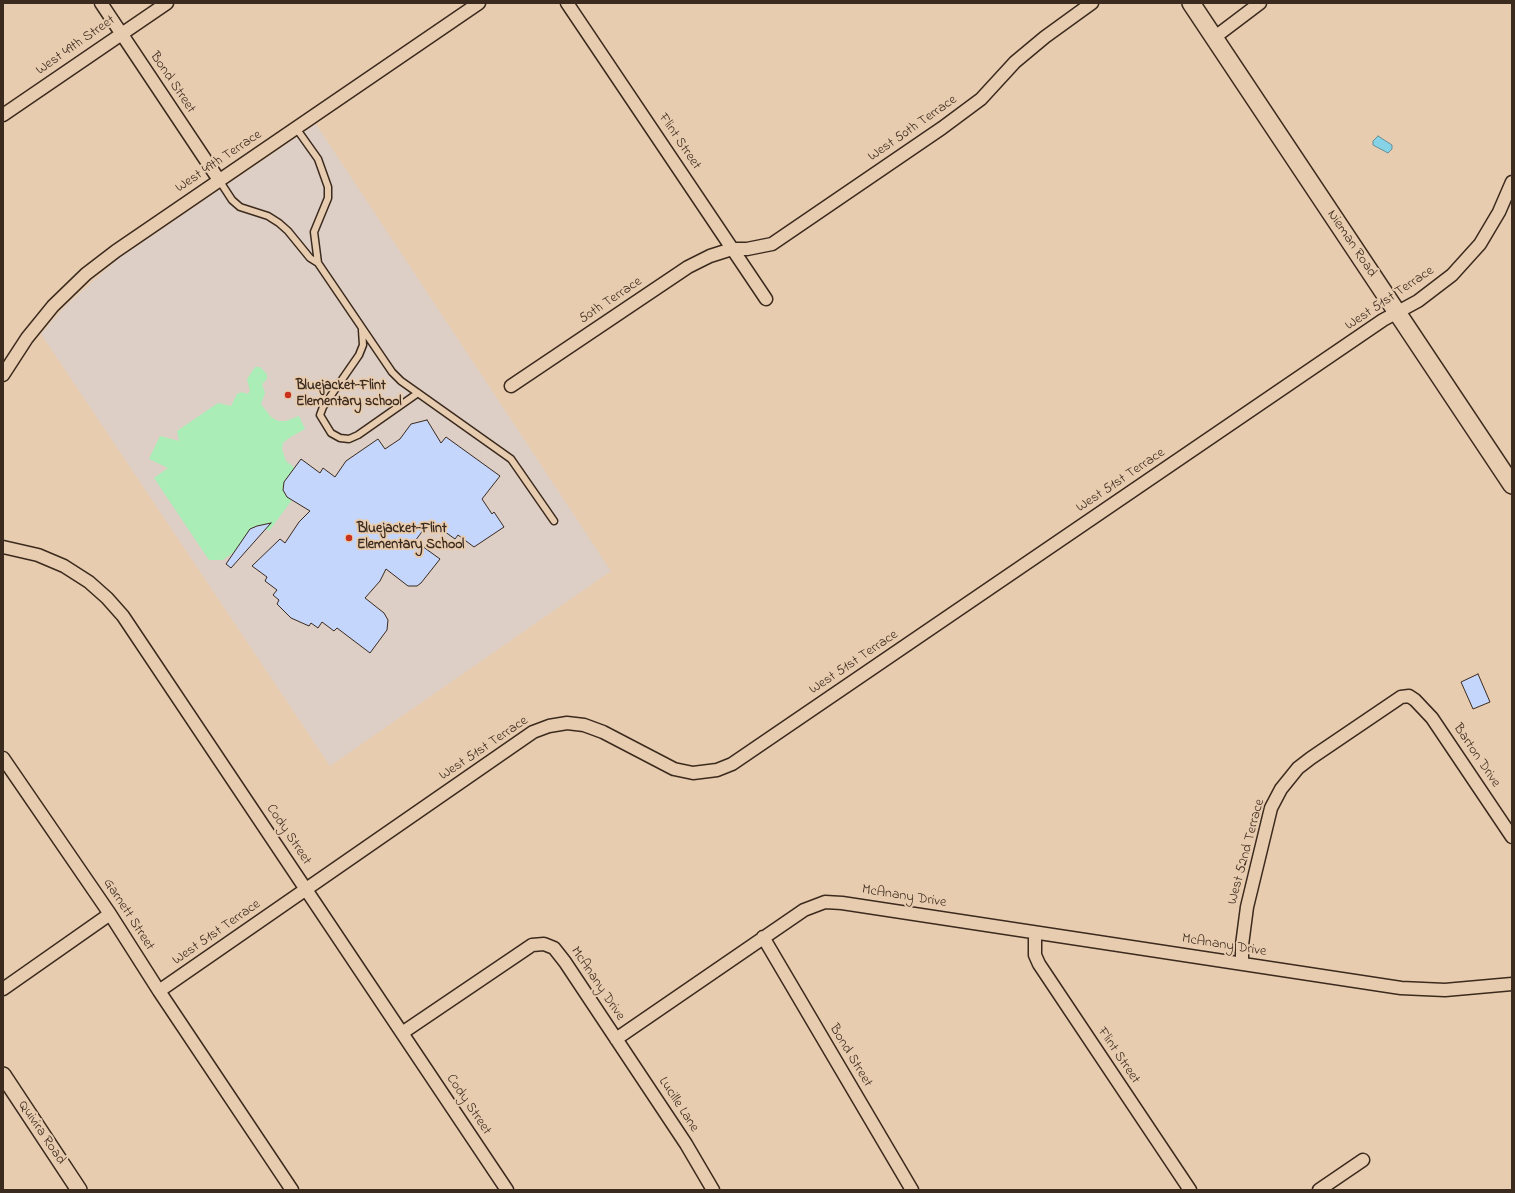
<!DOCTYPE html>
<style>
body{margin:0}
#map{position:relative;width:1515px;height:1193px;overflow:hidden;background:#e8ccaf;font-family:"Indie Flower",sans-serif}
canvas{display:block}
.frame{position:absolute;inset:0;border:4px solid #3b2a1e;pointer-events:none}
</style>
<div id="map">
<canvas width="1515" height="1193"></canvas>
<div class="frame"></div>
</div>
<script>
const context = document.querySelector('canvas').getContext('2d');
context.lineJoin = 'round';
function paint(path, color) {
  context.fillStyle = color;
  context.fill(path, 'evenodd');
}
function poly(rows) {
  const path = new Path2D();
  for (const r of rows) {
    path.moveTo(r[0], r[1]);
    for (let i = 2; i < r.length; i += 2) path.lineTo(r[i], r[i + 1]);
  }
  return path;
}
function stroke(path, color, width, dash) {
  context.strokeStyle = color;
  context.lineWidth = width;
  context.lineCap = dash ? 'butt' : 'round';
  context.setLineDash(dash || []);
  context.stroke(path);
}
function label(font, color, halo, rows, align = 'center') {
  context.font = font + ' "Indie Flower",sans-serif';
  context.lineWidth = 4;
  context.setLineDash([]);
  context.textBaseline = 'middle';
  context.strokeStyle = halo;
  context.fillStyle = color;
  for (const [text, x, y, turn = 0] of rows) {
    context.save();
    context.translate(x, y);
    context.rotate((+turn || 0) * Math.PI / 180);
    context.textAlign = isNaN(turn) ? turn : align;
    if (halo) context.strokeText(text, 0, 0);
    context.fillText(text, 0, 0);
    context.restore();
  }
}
paint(poly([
 [316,124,611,571,330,766,41,334,65,306,118,259]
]), '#ddcfc6');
paint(poly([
 [255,367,260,367,267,374,267,379,262,384,265,393,261,404,271,417,278,421,286,421,299,416,305,429,289,438,283,443,282,449,286,461,295,468,283,486,285,493,292,500,269,531,260,525,253,527,234,552,223,560,209,560,154,478,168,468,149,459,160,436,179,441,177,431,218,403,231,406,237,394,242,392,247,394,250,391,247,379]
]), '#aaedb7');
const water = poly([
 [1378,136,1392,145,1392,149,1388,153,1373,145,1373,141,1378,136]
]);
paint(water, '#86d2e6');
stroke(water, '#688f96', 1);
const building = poly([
 [427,420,441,443,446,437,500,476,482,499,492,514,494,512,504,527,474,547,458,535,455,539,430,521,415,541,440,559,421,583,417,586,408,586,386,569,380,581,365,598,384,613,388,620,387,630,370,653,337,628,334,631,322,622,318,628,311,623,309,626,291,618,277,604,279,600,273,595,277,590,265,581,267,577,252,566,280,539,285,543,299,522,310,511,287,497,283,490,284,482,301,459,320,473,323,468,335,477,346,461,378,439,385,449,400,439,411,424,427,420],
 [271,523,231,568,226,564,250,529,257,526,271,523],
 [1478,674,1490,702,1473,709,1461,682,1478,674]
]);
paint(building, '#c4d6fc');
stroke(building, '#3b2a1e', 1);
const service = poly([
 [296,128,318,159,328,187,328,198,314,232,318,263],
 [219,180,232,200,240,207,268,216,279,223,288,231,310,258,318,263,392,372,401,381,511,459,554,521],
 [362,330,363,345,359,355,323,407,320,415,331,433,340,438,349,439,358,435,418,393]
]);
const minor = poly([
 [101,3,219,180],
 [567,3,766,299],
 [1215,37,1260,3],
 [3,115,167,3],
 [3,375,27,338,53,306,86,274,116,251,479,3],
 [511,386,688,267,710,256,732,249,747,249,772,244,942,128,981,99,1015,62,1045,37,1092,3],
 [3,547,38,555,64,566,89,582,107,598,123,616,507,1190],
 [3,758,110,914,159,991,292,1190],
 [1035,933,1035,955,1039,964,1190,1190],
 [763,937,912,1190],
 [1242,963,1242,945,1247,907,1271,808,1281,789,1298,768,1311,758,1401,697,1409,696,1415,700,1432,718,1512,837],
 [3,989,110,914],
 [159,991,533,732,549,726,567,723,584,725,603,732,674,769,693,773,717,770,732,764,1383,320,1418,301,1452,275,1480,244,1499,212,1512,182],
 [402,1033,532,945,544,944,554,948,565,962,686,1144,713,1190],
 [616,1039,804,910,825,902,842,903,1401,988,1445,990,1512,984],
 [1319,1190,1363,1160]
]);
const tertiary = poly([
 [3,1075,79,1190]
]);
const secondary = poly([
 [1191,3,1512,485]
]);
stroke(service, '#3b2a1e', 9);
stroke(minor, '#3b2a1e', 15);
stroke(tertiary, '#3b2a1e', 18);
stroke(secondary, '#3b2a1e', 20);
stroke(service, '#e8ccaf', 6);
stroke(minor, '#e8ccaf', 12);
stroke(tertiary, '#e8ccaf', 15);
stroke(secondary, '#e8ccaf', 17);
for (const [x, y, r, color] of [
 [288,395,4,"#c8321e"],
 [349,538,4,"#c8321e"]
]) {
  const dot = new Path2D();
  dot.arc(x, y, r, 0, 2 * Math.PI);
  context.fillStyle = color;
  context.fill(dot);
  stroke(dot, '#e8ccaf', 1.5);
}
label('14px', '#3b2a1e', '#e8ccaf', [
 ["West 49th Street",76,46,-35],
 ["Bond Street",172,83,56],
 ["West 50th Terrace",913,129,-35],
 ["Flint Street",679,142,56],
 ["West 49th Terrace",219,162,-34],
 ["Nieman Road",1351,244,56],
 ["West 51st Terrace",1390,299,-34],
 ["50th Terrace",611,301,-34],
 ["West 51st Terrace",1121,481,-34],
 ["West 51st Terrace",854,663,-34],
 ["West 51st Terrace",484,749,-34],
 ["Barton Drive",1476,756,56],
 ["Cody Street",288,835,56],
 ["West 52nd Terrace",1247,852,-75],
 ["McAnany Drive",904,897,9],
 ["Garnett Street",128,915,57],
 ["West 51st Terrace",217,933,-35],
 ["McAnany Drive",1224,946,9],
 ["McAnany Drive",597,984,56],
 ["Bond Street",850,1056,59],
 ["Flint Street",1118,1056,56],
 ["Cody Street",468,1105,56],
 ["Lucille Lane",678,1105,57],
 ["Quivira Road",41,1133,56]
]);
label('bold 14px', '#3b2a1e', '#e8ccaf', [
 ["Bluejacket-Flint",296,387],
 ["Elementary school",296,403],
 ["Bluejacket-Flint",357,530],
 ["Elementary School",357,546]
], 'left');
</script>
